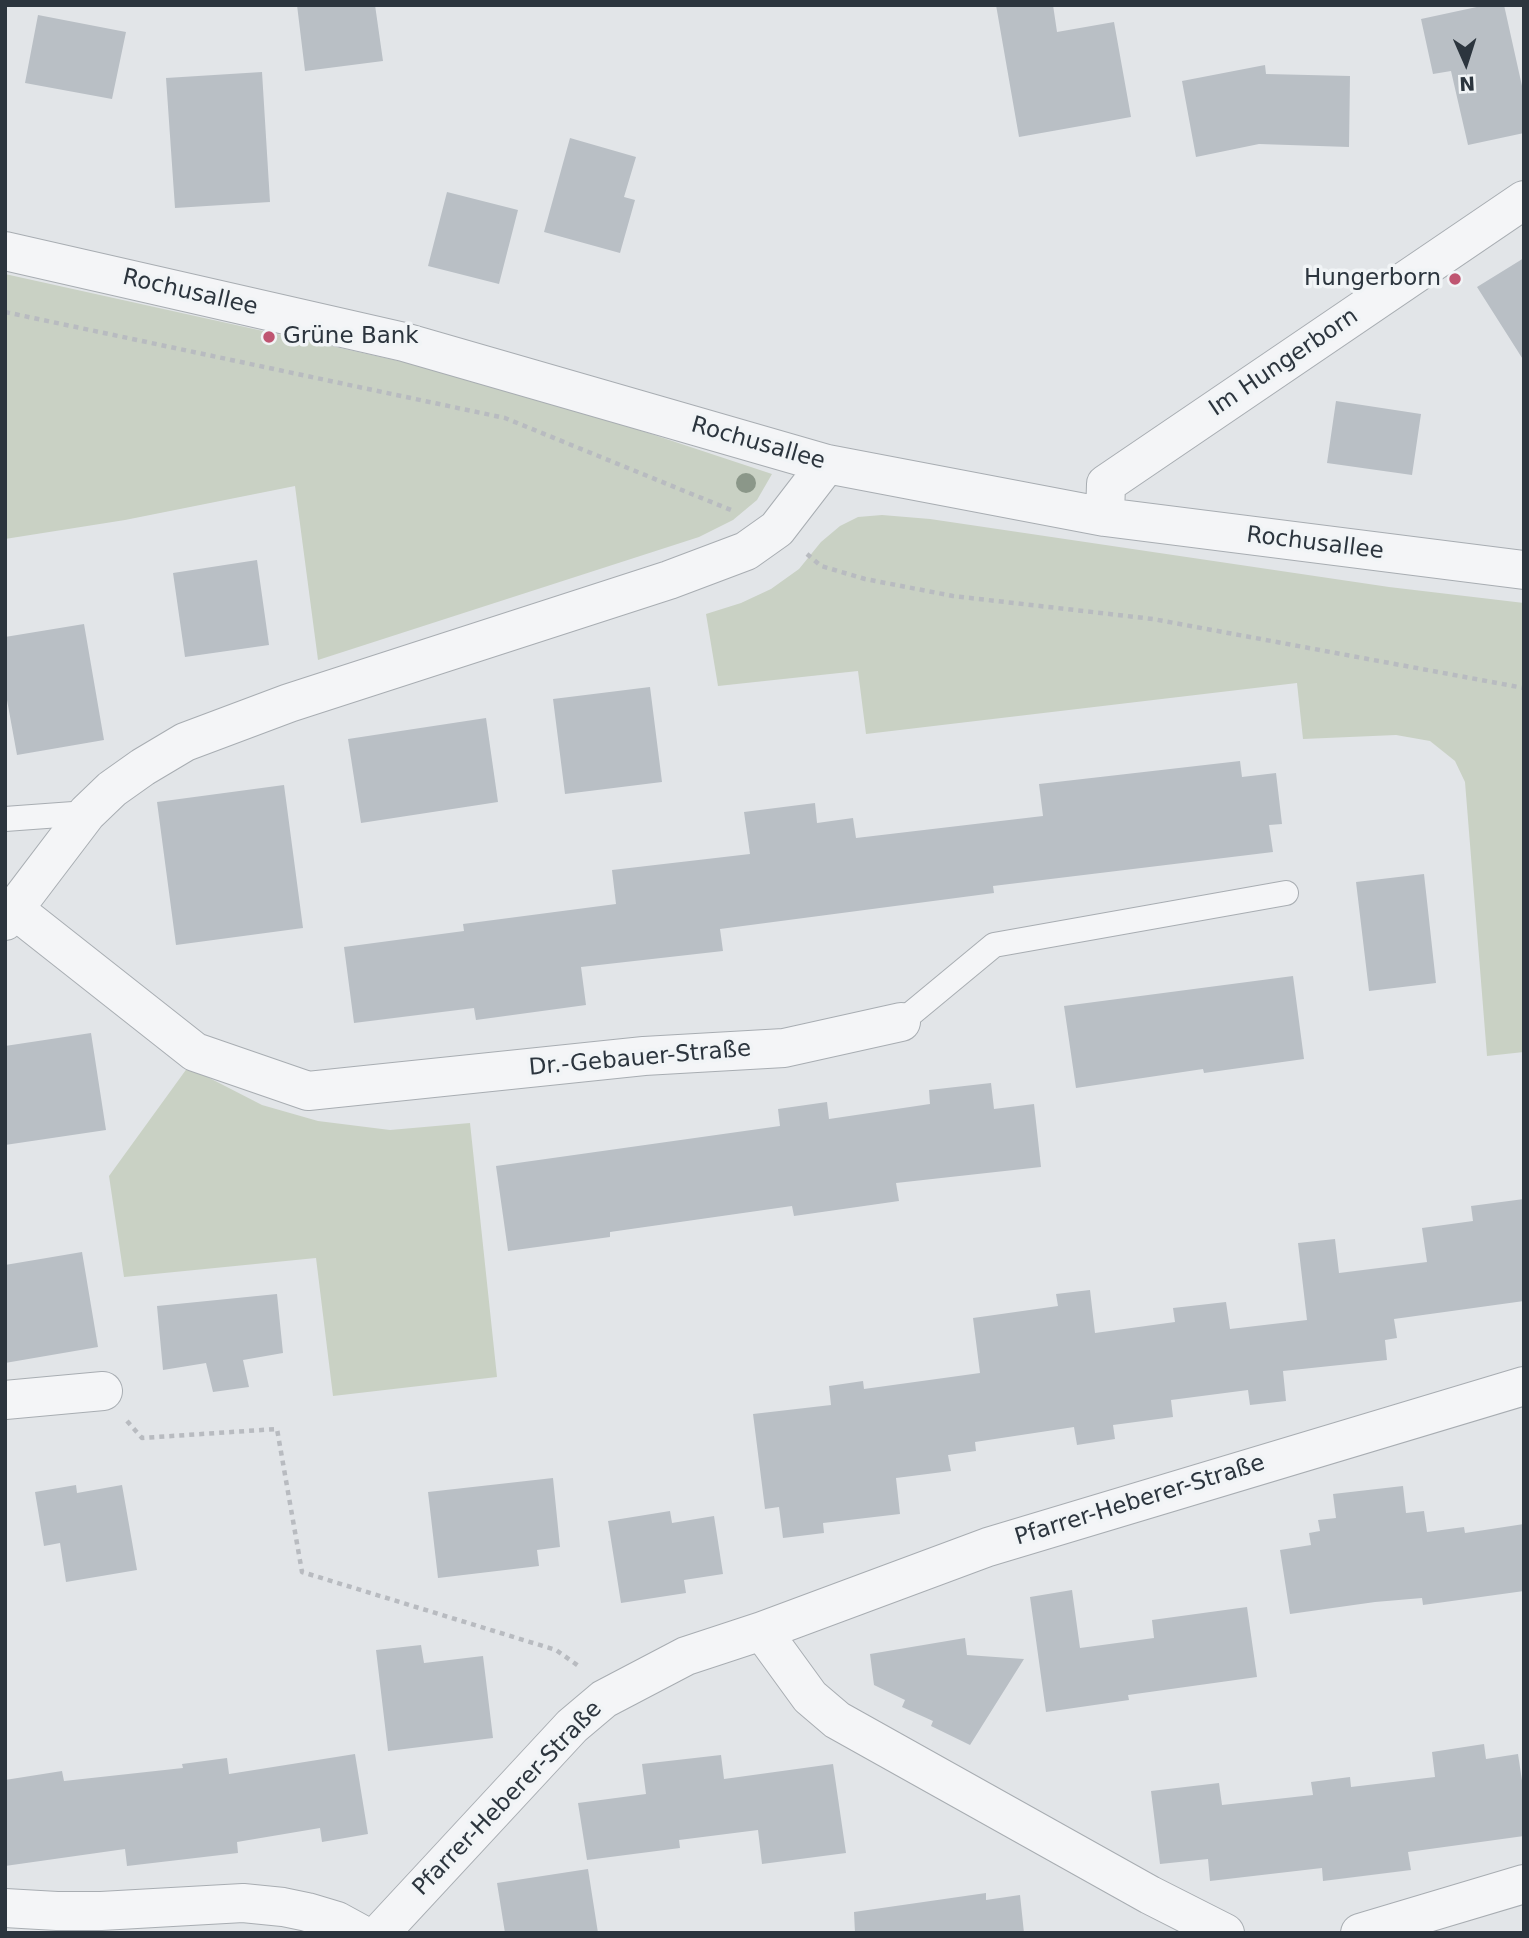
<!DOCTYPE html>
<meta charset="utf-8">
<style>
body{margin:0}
#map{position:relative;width:1529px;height:1938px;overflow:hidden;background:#e2e5e8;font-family:"DejaVu Sans",sans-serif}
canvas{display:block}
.frame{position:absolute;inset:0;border:7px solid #2c353e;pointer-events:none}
.north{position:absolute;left:1431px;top:28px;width:70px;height:70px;-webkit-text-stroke:5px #f1f4f6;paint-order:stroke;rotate:177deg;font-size:19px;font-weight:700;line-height:28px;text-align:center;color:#2c353e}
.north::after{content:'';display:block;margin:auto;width:24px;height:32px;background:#2c353e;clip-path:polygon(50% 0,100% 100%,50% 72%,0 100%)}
</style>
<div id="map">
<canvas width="1529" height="1938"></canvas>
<div class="frame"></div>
<div class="north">N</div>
</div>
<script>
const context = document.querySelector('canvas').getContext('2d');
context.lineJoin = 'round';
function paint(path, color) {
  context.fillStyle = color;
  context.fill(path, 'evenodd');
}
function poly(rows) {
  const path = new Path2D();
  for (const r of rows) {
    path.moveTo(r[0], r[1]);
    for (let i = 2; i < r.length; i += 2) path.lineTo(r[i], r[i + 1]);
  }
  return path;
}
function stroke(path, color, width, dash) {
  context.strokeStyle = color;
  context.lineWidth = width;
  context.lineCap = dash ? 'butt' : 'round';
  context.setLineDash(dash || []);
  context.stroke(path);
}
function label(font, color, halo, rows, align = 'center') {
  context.font = font + ' "DejaVu Sans",sans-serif';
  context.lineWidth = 7;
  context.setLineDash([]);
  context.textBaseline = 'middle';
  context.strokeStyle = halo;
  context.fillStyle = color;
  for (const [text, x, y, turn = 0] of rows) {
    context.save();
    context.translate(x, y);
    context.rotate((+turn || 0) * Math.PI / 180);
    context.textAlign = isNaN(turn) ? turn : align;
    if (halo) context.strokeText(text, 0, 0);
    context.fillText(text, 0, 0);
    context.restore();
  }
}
paint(poly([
 [5,274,408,363,618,423,772,474,757,500,733,520,699,537,318,660,295,486,125,520,5,539],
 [882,515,930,519,1389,587,1524,603,1524,1052,1487,1056,1465,782,1455,761,1430,741,1396,735,1303,739,1297,683,866,734,858,671,718,686,706,614,741,603,771,589,799,569,821,542,840,526,858,517],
 [188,1067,262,1105,318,1121,390,1130,470,1123,497,1377,333,1396,316,1258,124,1277,109,1176]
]), '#c9d1c4');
paint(poly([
 [297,5,375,5,383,61,305,71],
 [996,5,1053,5,1057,32,1114,22,1131,117,1019,137],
 [1486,5,1504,5,1524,95,1524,133,1468,145,1451,71,1433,74,1421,19],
 [38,15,126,32,112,99,25,83],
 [1265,65,1266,74,1350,76,1349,147,1259,144,1196,157,1182,81],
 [262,72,270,202,175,208,166,78],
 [570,138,636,157,624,197,635,200,620,253,544,232],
 [447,192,518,210,499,284,428,266],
 [1524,258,1524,361,1477,287],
 [1336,401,1421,414,1412,475,1327,463],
 [257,560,269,645,185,657,173,573],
 [84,624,104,740,17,755,5,689,5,637],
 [650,687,662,782,565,794,553,699],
 [486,718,498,802,361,823,348,739],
 [1240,761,1242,777,1276,773,1282,824,1269,825,1273,852,993,886,994,893,720,929,723,951,581,967,586,1005,476,1020,474,1008,354,1023,344,947,464,931,463,924,616,904,612,870,750,854,744,812,815,803,817,823,853,818,856,838,1043,816,1039,784],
 [284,785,303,928,176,945,157,802],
 [1424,874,1436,983,1369,991,1356,882],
 [1293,976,1304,1059,1204,1073,1203,1069,1076,1088,1064,1006],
 [91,1033,106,1130,5,1145,5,1046],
 [991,1083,994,1109,1034,1104,1041,1167,896,1183,899,1201,794,1216,792,1206,610,1232,610,1237,508,1251,496,1166,780,1126,778,1109,827,1102,829,1119,930,1104,929,1090],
 [1524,1199,1524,1301,1394,1319,1397,1338,1385,1340,1387,1360,1283,1371,1286,1401,1250,1405,1248,1390,1171,1400,1173,1417,1113,1425,1115,1439,1077,1445,1074,1427,975,1442,976,1451,948,1455,951,1471,896,1478,900,1514,823,1523,824,1533,783,1538,779,1507,765,1509,753,1414,831,1405,829,1386,863,1381,864,1389,980,1373,973,1318,1058,1306,1056,1294,1090,1290,1095,1333,1175,1322,1173,1308,1226,1302,1230,1329,1307,1320,1298,1243,1335,1239,1339,1273,1427,1262,1422,1228,1473,1221,1471,1206],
 [82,1252,98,1347,5,1363,5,1265],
 [277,1294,283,1353,243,1360,249,1387,213,1392,206,1363,163,1370,157,1306],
 [553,1478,560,1547,537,1550,539,1566,438,1578,428,1492],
 [76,1485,77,1493,122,1485,137,1570,66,1582,60,1543,44,1546,35,1492],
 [1403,1486,1406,1513,1424,1511,1427,1532,1464,1527,1465,1533,1524,1524,1524,1591,1423,1605,1422,1598,1375,1602,1290,1614,1280,1550,1311,1545,1309,1533,1320,1531,1318,1520,1336,1518,1333,1494],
 [670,1511,672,1523,714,1516,723,1574,684,1580,686,1593,621,1603,608,1521],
 [1072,1590,1080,1648,1154,1638,1152,1620,1247,1607,1257,1677,1128,1695,1129,1700,1046,1712,1030,1597],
 [965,1638,967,1655,1024,1659,970,1745,931,1726,933,1721,902,1707,905,1700,874,1685,870,1654],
 [421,1645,424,1663,483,1656,493,1738,388,1751,376,1650],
 [1484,1744,1486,1759,1518,1754,1524,1794,1524,1836,1408,1852,1411,1870,1323,1881,1322,1868,1210,1881,1208,1859,1160,1864,1151,1791,1219,1783,1222,1805,1313,1795,1311,1782,1350,1777,1351,1787,1435,1777,1432,1752],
 [355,1754,368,1834,322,1842,320,1828,237,1842,238,1853,127,1866,125,1849,5,1866,5,1780,62,1771,64,1781,183,1768,182,1764,227,1758,229,1774],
 [721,1755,724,1779,833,1764,846,1853,762,1864,758,1830,679,1840,680,1848,587,1860,578,1803,646,1794,642,1764],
 [588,1869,598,1933,505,1933,497,1883],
 [986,1893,986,1900,1020,1895,1024,1933,855,1933,854,1912]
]), '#b9bfc5');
const lane = poly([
 [5,819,87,813],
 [901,1022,994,945,1286,893]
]);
const street = poly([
 [5,251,404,342,827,464,1105,517,1524,570],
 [1105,517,1106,484,1524,200],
 [15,910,195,1052,308,1091,644,1056,784,1048,901,1022],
 [5,921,87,813,112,789,143,767,185,742,289,703,669,580,746,551,777,529,827,464],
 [5,1400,103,1391],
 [762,1631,810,1697,837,1720,1150,1895,1225,1933],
 [5,1908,57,1911,101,1911,243,1903,283,1907,307,1912,337,1921,359,1933],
 [380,1933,572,1726,604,1699,686,1656,762,1631,988,1547,1524,1386],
 [1360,1933,1524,1884]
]);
stroke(lane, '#a8adb2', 26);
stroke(street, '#a8adb2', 40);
stroke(poly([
 [5,312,505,418,731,510],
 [807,554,821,566,865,579,953,596,1153,619,1524,688],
 [127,1421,142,1438,277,1429,302,1572,556,1650,580,1667]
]), '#b8bbc0', 4.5, [5, 5]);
stroke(lane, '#f4f5f7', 24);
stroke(street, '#f4f5f7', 38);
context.fillStyle = '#8b9789';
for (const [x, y] of [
 [746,483]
]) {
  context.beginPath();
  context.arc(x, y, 10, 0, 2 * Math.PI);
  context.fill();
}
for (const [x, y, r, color] of [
 [1455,279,7,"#bf5571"],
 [269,337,7,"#bf5571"]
]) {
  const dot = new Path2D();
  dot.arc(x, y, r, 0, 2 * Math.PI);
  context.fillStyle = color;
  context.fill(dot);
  stroke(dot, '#f1f4f6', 2.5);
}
label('23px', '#2c353e', '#f1f4f6', [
 ["Hungerborn",1441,279],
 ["Grüne Bank",283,337,"left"]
], 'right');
label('23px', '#2c353e', '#f1f4f6', [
 ["Rochusallee",190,293,13],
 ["Im Hungerborn",1284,363,-34],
 ["Rochusallee",758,444,16],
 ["Rochusallee",1315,544,7],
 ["Dr.-Gebauer-Straße",640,1059,-5],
 ["Pfarrer-Heberer-Straße",1140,1501,-17],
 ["Pfarrer-Heberer-Straße",508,1799,-46]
]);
</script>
